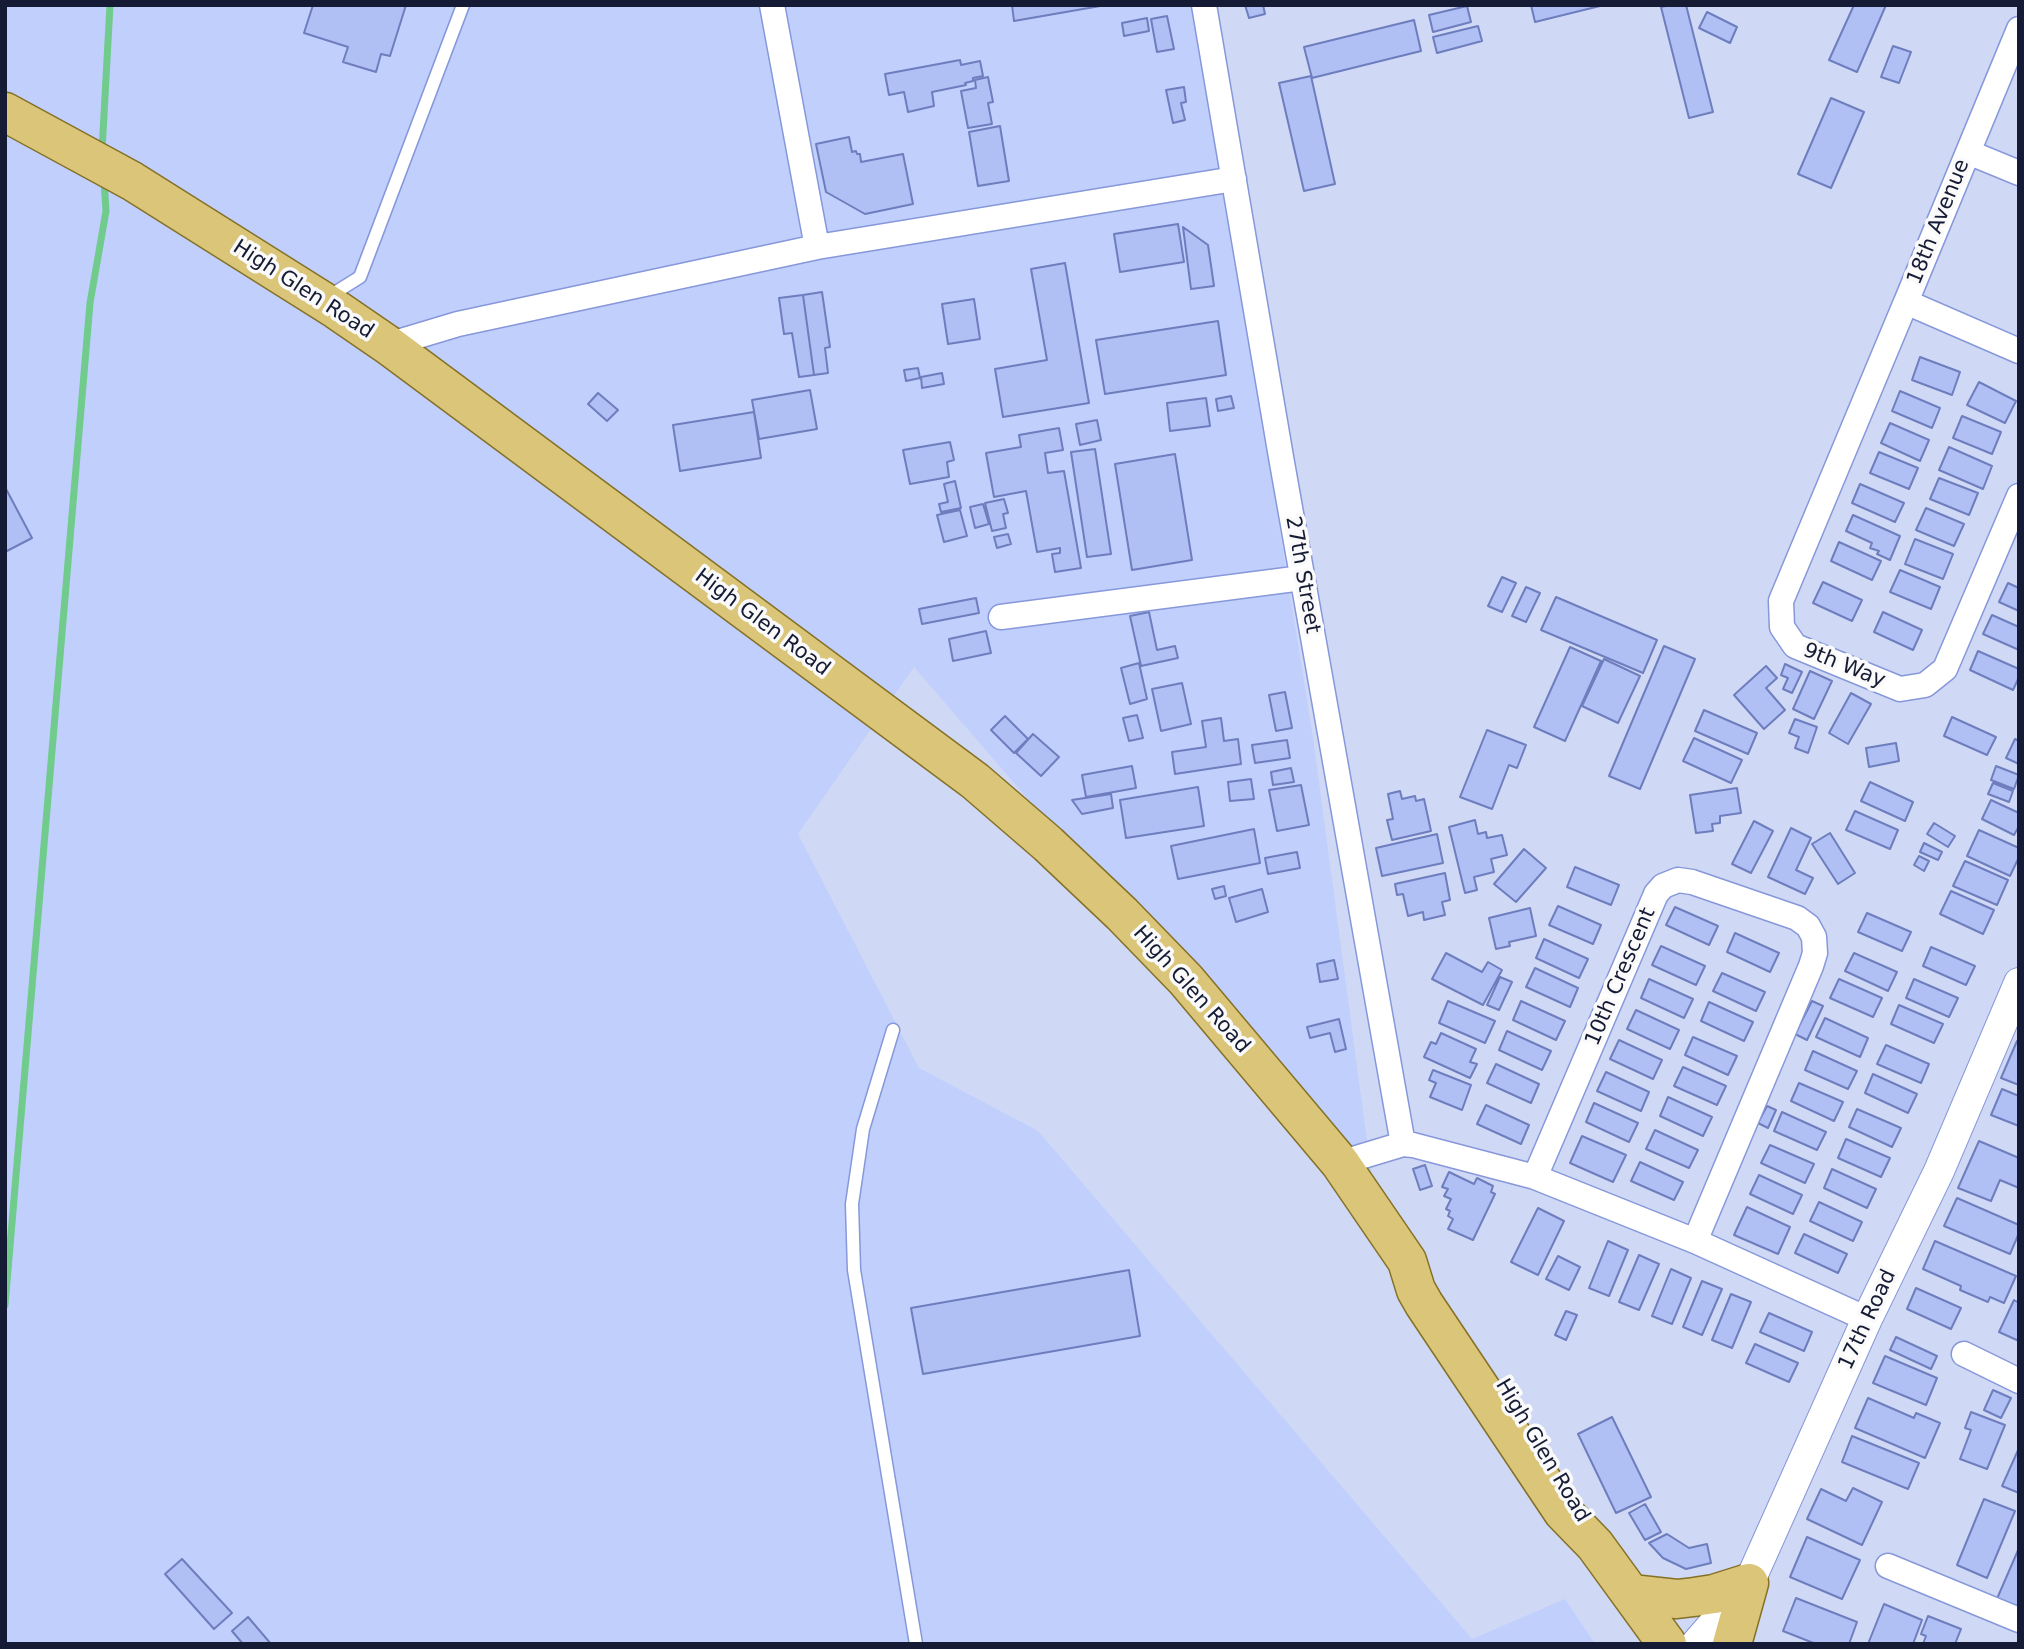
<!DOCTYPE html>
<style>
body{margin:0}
#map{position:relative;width:2024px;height:1649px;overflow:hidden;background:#cfd8f4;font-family:"DejaVu Sans",sans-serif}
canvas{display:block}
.frame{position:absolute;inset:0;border:7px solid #151b34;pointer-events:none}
</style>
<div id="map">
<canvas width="2024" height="1649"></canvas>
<div class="frame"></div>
</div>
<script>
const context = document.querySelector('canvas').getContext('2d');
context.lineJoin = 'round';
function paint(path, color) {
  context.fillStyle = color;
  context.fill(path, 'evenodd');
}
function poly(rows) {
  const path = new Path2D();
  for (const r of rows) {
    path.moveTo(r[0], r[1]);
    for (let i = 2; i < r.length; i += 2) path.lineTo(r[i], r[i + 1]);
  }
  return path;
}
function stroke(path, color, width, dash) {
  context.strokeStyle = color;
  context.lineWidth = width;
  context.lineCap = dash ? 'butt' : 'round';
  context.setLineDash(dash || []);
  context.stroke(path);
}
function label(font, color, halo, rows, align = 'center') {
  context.font = font + ' "DejaVu Sans",sans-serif';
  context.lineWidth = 7;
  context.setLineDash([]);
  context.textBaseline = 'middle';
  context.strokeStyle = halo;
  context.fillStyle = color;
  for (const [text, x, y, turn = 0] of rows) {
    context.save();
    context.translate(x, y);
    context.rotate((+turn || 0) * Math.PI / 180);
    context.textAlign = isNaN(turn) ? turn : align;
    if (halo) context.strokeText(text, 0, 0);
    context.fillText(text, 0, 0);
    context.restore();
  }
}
paint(poly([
 [5,5,1196,5,1313,738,1375,1201,914,667,798,834,919,1068,1038,1131,1472,1639,1565,1599,1595,1644,5,1644]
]), '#c1cffd');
stroke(poly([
 [102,151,110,5],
 [5,1305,90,303,106,211,104,180]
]), '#70cb8c', 7);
const building = poly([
 [313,5,406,5,390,56,381,54,376,72,343,62,348,47,304,33,313,5],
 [1012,5,1106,5,1014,21,1012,5],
 [1245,5,1263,5,1265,14,1249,18,1245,5],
 [1531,5,1604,5,1535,22,1531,5],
 [1670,5,1686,5,1713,112,1689,118,1661,7,1670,5],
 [1854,5,1886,5,1857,72,1829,60,1854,5],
 [1467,6,1471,22,1433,32,1429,15,1467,6],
 [1707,12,1737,27,1730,43,1699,28,1707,12],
 [1167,16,1174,49,1157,52,1151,19,1167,16],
 [1147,18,1149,31,1124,36,1122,23,1147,18],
 [1414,20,1421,51,1312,78,1304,47,1414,20],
 [1478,26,1482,41,1437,53,1433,37,1478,26],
 [1893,46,1911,52,1899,83,1881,77,1893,46],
 [960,60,961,65,980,61,983,76,973,78,973,81,965,83,966,85,932,92,934,106,908,112,904,92,889,95,885,74,960,60],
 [1311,76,1335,184,1304,191,1279,83,1311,76],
 [988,77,993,102,988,103,992,124,968,128,961,91,976,88,975,80,988,77],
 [1184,87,1186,102,1181,103,1185,120,1173,123,1166,90,1184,87],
 [1831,98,1864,112,1831,188,1798,174,1831,98],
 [1000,126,1009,181,978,186,969,132,1000,126],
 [849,137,852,152,856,151,857,154,860,154,861,162,903,154,913,204,865,214,826,192,816,144,849,137],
 [1178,224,1184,262,1120,272,1114,234,1178,224],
 [1183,227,1208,245,1214,286,1191,289,1183,227],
 [1065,263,1089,403,1003,417,995,369,1047,360,1031,269,1065,263],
 [822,292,830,347,825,348,828,373,814,375,803,295,822,292],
 [803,295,814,375,799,377,792,333,784,334,779,298,803,295],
 [974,299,980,339,948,344,942,304,974,299],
 [1218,321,1226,375,1105,394,1096,340,1218,321],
 [1920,357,1960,372,1952,395,1912,380,1920,357],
 [918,368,920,378,906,381,904,370,918,368],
 [942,373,944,384,922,388,921,377,942,373],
 [1979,382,2016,401,2005,423,1967,405,1979,382],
 [810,390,817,429,759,439,752,400,810,390],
 [1900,391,1940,408,1932,428,1892,411,1900,391],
 [598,393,618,410,607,421,588,404,598,393],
 [1231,396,1234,408,1218,411,1216,399,1231,396],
 [1206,398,1210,426,1170,431,1167,403,1206,398],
 [754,412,761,458,680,471,673,425,754,412],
 [1962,416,2001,432,1992,454,1953,438,1962,416],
 [1097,420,1101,440,1080,445,1076,424,1097,420],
 [1890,423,1929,440,1920,461,1881,443,1890,423],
 [1059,428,1063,450,1045,453,1048,473,1064,471,1081,568,1055,572,1052,554,1060,553,1060,548,1037,552,1026,491,994,497,986,453,1021,447,1019,435,1059,428],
 [950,442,954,460,947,462,949,477,910,484,903,450,950,442],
 [1949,447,1992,466,1983,489,1939,470,1949,447],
 [1095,449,1111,554,1087,557,1071,452,1095,449],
 [1879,452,1918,468,1909,489,1870,473,1879,452],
 [1175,454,1192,560,1132,570,1115,464,1175,454],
 [1939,478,1978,493,1969,515,1930,499,1939,478],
 [955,481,961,508,941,512,939,504,948,502,944,484,955,481],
 [1860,484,1904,503,1895,522,1852,503,1860,484],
 [5,487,32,538,5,552,5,487],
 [1004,499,1008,513,1003,514,1006,528,992,531,985,503,1004,499],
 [983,504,989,524,975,528,970,507,983,504],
 [1926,508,1964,524,1954,546,1916,530,1926,508],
 [960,510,967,536,944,542,937,515,960,510],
 [1853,515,1900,536,1890,560,1877,554,1879,551,1870,548,1872,543,1846,531,1853,515],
 [1008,534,1011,544,997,548,994,537,1008,534],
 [1915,539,1953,554,1943,579,1905,564,1915,539],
 [1839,542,1881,561,1872,580,1831,561,1839,542],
 [1900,570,1940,587,1931,609,1890,592,1900,570],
 [1502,577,1516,583,1502,612,1488,606,1502,577],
 [1823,582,1862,600,1852,621,1813,603,1823,582],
 [2008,583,2019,588,2019,611,1999,602,2008,583],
 [1526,587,1540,593,1526,622,1512,616,1526,587],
 [1556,597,1657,640,1643,673,1541,630,1556,597],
 [976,598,979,613,922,624,919,609,976,598],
 [1149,612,1157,650,1175,646,1178,658,1141,666,1130,616,1149,612],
 [1883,612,1922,630,1913,650,1874,632,1883,612],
 [1992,615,2019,627,2019,650,1983,634,1992,615],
 [986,631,991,653,953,661,949,639,986,631],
 [1664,646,1695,659,1640,789,1609,776,1664,646],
 [1570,647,1601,661,1565,741,1534,727,1570,647],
 [1978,651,2019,669,2019,677,2013,690,1970,670,1978,651],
 [1604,659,1640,676,1618,723,1582,706,1604,659],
 [1139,663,1147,699,1130,704,1121,668,1139,663],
 [1785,664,1802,672,1792,693,1783,689,1788,678,1781,675,1785,664],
 [1766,666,1777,678,1766,688,1785,710,1764,729,1734,695,1766,666],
 [1810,671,1832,681,1814,719,1793,709,1810,671],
 [1182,683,1191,724,1161,731,1152,689,1182,683],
 [1285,692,1292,728,1276,731,1269,695,1285,692],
 [1851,693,1871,704,1848,744,1829,733,1851,693],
 [1704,710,1757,733,1748,754,1695,731,1704,710],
 [1137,715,1143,738,1129,741,1123,718,1137,715],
 [1005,716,1028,739,1014,753,991,730,1005,716],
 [1952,717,1996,737,1987,755,1944,736,1952,717],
 [1221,718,1224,741,1238,739,1241,764,1175,774,1172,752,1206,747,1202,721,1221,718],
 [1795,719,1817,727,1808,753,1795,748,1799,737,1789,733,1795,719],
 [1487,730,1526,745,1517,768,1509,765,1492,809,1460,797,1487,730],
 [1033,734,1059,757,1041,776,1016,753,1033,734],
 [1694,738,1742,760,1731,783,1683,761,1694,738],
 [2015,739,2019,741,2019,764,2006,758,2015,739],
 [1287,740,1290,758,1255,763,1252,745,1287,740],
 [1896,743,1899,761,1869,767,1866,748,1896,743],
 [1132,766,1136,788,1086,797,1082,775,1132,766],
 [1996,766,2019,775,2014,789,1991,780,1996,766],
 [1291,768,1294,782,1273,785,1271,772,1291,768],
 [1251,779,1254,799,1230,801,1228,782,1251,779],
 [1870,782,1913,802,1905,821,1861,801,1870,782],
 [1993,783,2013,791,2009,802,1988,794,1993,783],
 [1301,785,1309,825,1277,831,1269,790,1301,785],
 [1198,787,1204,826,1126,838,1120,800,1198,787],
 [1737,788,1741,813,1720,816,1720,823,1712,824,1713,831,1696,833,1690,795,1737,788],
 [1400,791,1402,799,1415,796,1416,801,1424,799,1431,831,1392,840,1387,820,1393,819,1388,794,1400,791],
 [1111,794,1113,808,1082,814,1072,800,1111,794],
 [1991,800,2019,813,2019,826,2014,835,1982,819,1991,800],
 [1855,811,1898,830,1890,849,1846,830,1855,811],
 [1475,820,1478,834,1486,832,1487,838,1502,835,1507,855,1491,859,1494,872,1474,877,1477,890,1465,893,1449,827,1475,820],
 [1754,821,1773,831,1751,873,1732,864,1754,821],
 [1934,823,1955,836,1948,847,1927,834,1934,823],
 [1791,828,1811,838,1796,870,1813,878,1805,894,1768,877,1791,828],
 [1254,829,1260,863,1178,879,1171,846,1254,829],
 [1979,830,2019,848,2019,857,2010,876,1967,856,1979,830],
 [1830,833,1855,873,1838,884,1812,844,1830,833],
 [1437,834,1443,863,1382,876,1376,848,1437,834],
 [1924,843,1942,852,1938,860,1920,852,1924,843],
 [1524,849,1546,868,1516,902,1494,884,1524,849],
 [1297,852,1300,868,1268,874,1265,858,1297,852],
 [1919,856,1929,861,1924,871,1914,865,1919,856],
 [1965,861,2008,880,1997,905,1953,886,1965,861],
 [1575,867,1619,885,1611,905,1567,887,1575,867],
 [1445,873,1450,900,1442,902,1445,915,1424,920,1423,912,1408,916,1403,894,1397,895,1395,884,1445,873],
 [1224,886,1226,896,1215,899,1212,889,1224,886],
 [1262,889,1268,912,1236,922,1229,898,1262,889],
 [1951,891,1994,910,1983,934,1940,914,1951,891],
 [1558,906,1601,925,1593,944,1549,925,1558,906],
 [1675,907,1718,926,1709,945,1666,925,1675,907],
 [1530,908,1536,936,1509,942,1510,946,1496,949,1489,918,1530,908],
 [1867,913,1911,932,1902,951,1858,932,1867,913],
 [1735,933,1779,953,1770,972,1727,952,1735,933],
 [1544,939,1588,959,1579,978,1536,958,1544,939],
 [1661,946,1705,966,1696,985,1652,965,1661,946],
 [1931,947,1975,966,1966,985,1923,966,1931,947],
 [1446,953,1482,972,1488,962,1502,970,1483,1005,1432,979,1446,953],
 [1854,953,1897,972,1888,991,1845,971,1854,953],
 [1334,960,1338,979,1320,982,1317,964,1334,960],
 [1535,968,1578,988,1570,1007,1526,987,1535,968],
 [1722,973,1765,992,1756,1011,1713,991,1722,973],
 [1500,977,1512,982,1499,1010,1487,1005,1500,977],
 [1649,979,1693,999,1684,1018,1641,998,1649,979],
 [1839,979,1882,998,1873,1017,1830,998,1839,979],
 [1914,979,1958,998,1949,1017,1906,998,1914,979],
 [1448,1001,1495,1021,1485,1043,1439,1023,1448,1001],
 [1521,1001,1565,1021,1556,1040,1513,1020,1521,1001],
 [1812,1001,1823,1006,1807,1040,1795,1034,1812,1001],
 [1709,1002,1753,1022,1744,1041,1701,1021,1709,1002],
 [1899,1005,1943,1024,1934,1043,1891,1024,1899,1005],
 [1636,1010,1679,1030,1670,1049,1627,1029,1636,1010],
 [1825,1018,1868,1038,1860,1057,1816,1037,1825,1018],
 [1339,1019,1346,1049,1335,1052,1330,1033,1310,1038,1307,1027,1339,1019],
 [1507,1031,1551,1051,1542,1070,1499,1050,1507,1031],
 [1441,1033,1476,1049,1470,1062,1477,1064,1470,1078,1424,1057,1431,1042,1436,1044,1441,1033],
 [1693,1037,1737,1056,1728,1075,1685,1055,1693,1037],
 [1619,1040,1662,1060,1653,1079,1610,1059,1619,1040],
 [2017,1041,2019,1042,2019,1085,2001,1078,2017,1041],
 [1886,1045,1929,1064,1921,1083,1877,1064,1886,1045],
 [1813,1051,1857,1071,1848,1089,1805,1070,1813,1051],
 [1496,1064,1539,1084,1531,1103,1487,1083,1496,1064],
 [1683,1067,1726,1086,1717,1105,1674,1086,1683,1067],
 [1433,1070,1471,1085,1462,1110,1430,1097,1436,1083,1429,1080,1433,1070],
 [1606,1072,1649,1092,1641,1111,1597,1091,1606,1072],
 [1873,1074,1917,1094,1908,1113,1865,1093,1873,1074],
 [1799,1083,1843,1102,1834,1121,1791,1101,1799,1083],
 [2002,1089,2019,1096,2019,1126,1991,1115,2002,1089],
 [1668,1097,1712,1117,1703,1136,1660,1116,1668,1097],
 [1594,1103,1638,1123,1629,1142,1586,1122,1594,1103],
 [1486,1105,1529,1125,1521,1144,1477,1124,1486,1105],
 [1767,1106,1776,1110,1768,1128,1758,1123,1767,1106],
 [1857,1109,1901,1128,1892,1147,1849,1127,1857,1109],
 [1782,1112,1826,1132,1817,1150,1774,1131,1782,1112],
 [1655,1130,1698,1150,1689,1168,1646,1149,1655,1130],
 [1582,1136,1626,1155,1613,1182,1570,1163,1582,1136],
 [1846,1139,1890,1158,1881,1177,1838,1158,1846,1139],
 [1979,1141,2019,1158,2019,1188,2000,1180,1991,1201,1958,1188,1979,1141],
 [1770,1145,1814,1164,1805,1183,1761,1163,1770,1145],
 [1640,1162,1683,1182,1674,1200,1631,1181,1640,1162],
 [1425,1165,1432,1186,1420,1190,1413,1169,1425,1165],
 [1832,1169,1876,1189,1867,1208,1824,1188,1832,1169],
 [1449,1172,1474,1184,1477,1178,1493,1186,1491,1192,1495,1194,1473,1240,1448,1229,1453,1219,1448,1216,1450,1211,1446,1209,1451,1199,1444,1196,1448,1189,1442,1187,1449,1172],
 [1759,1175,1802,1195,1793,1214,1750,1194,1759,1175],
 [1957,1198,2019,1225,2019,1233,2010,1254,1944,1226,1957,1198],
 [1819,1202,1862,1222,1853,1241,1810,1221,1819,1202],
 [1747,1207,1790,1227,1778,1254,1734,1235,1747,1207],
 [1538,1208,1564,1221,1538,1275,1511,1262,1538,1208],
 [1804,1234,1847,1254,1838,1273,1795,1253,1804,1234],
 [1608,1241,1628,1250,1609,1296,1589,1288,1608,1241],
 [1935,1241,2016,1276,2004,1303,1990,1297,1988,1302,1960,1290,1961,1286,1923,1269,1935,1241],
 [1639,1255,1659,1264,1639,1310,1619,1302,1639,1255],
 [1558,1256,1580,1267,1569,1290,1546,1279,1558,1256],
 [1671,1269,1691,1278,1672,1324,1652,1316,1671,1269],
 [1129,1270,1140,1336,923,1374,911,1308,1129,1270],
 [1702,1281,1722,1289,1702,1335,1683,1327,1702,1281],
 [1916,1288,1961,1308,1951,1329,1907,1309,1916,1288],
 [1731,1294,1751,1302,1732,1348,1712,1340,1731,1294],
 [2014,1300,2019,1303,2019,1341,1999,1332,2014,1300],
 [1566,1311,1577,1315,1566,1340,1555,1335,1566,1311],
 [1769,1313,1812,1332,1804,1351,1760,1332,1769,1313],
 [1896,1337,1937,1356,1931,1369,1890,1350,1896,1337],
 [1755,1344,1798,1363,1789,1382,1746,1363,1755,1344],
 [1885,1356,1937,1378,1926,1405,1873,1383,1885,1356],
 [1993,1390,2011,1398,2001,1418,1984,1410,1993,1390],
 [1868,1398,1914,1418,1916,1413,1940,1423,1925,1458,1855,1428,1868,1398],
 [1971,1412,2005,1425,1987,1469,1960,1459,1971,1430,1965,1428,1971,1412],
 [1612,1417,1651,1497,1616,1513,1578,1434,1612,1417],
 [1852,1436,1919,1463,1908,1489,1842,1462,1852,1436],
 [2019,1448,2019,1493,2002,1486,2019,1448],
 [1853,1488,1882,1502,1862,1545,1807,1519,1821,1489,1846,1501,1853,1488],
 [1984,1499,2015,1511,1987,1578,1957,1565,1984,1499],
 [1645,1504,1661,1532,1645,1540,1629,1513,1645,1504],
 [1667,1534,1689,1548,1707,1544,1711,1563,1686,1569,1663,1558,1649,1543,1667,1534],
 [1807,1537,1860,1560,1842,1599,1790,1577,1807,1537],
 [2019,1548,2019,1611,1996,1601,2019,1548],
 [182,1559,232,1613,214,1629,165,1574,182,1559],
 [1796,1598,1857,1622,1849,1644,1816,1644,1783,1631,1796,1598],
 [1884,1604,1922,1620,1913,1644,1868,1644,1884,1604],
 [1928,1616,1961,1629,1955,1644,1923,1644,1926,1636,1921,1634,1928,1616],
 [248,1617,271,1644,243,1644,232,1631,248,1617]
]);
paint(building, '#b1c0f4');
stroke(building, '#6d7dbe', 2);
const service = poly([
 [328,297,360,277,463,5],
 [893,1030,863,1129,852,1204,854,1270,916,1644]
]);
const minor = poly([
 [772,5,817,247],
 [1204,5,1281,457,1403,1144],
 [2019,29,1906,302,2019,351],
 [1968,152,2019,173],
 [1906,302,1781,601,1782,627,1795,646,1900,689,1925,685,1945,669,2019,496],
 [388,345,458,324,817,247,1234,179],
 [1001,617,1302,578],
 [1340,1163,1403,1144,1413,1145,1535,1177,1695,1241,1867,1319],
 [1535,1177,1656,894,1663,886,1678,880,1692,882,1797,918,1808,926,1814,937,1815,953,1811,966,1695,1241],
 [1964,1354,2019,1381],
 [1888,1566,2019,1620]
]);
const tertiary = poly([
 [1696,1644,1749,1583,1867,1319,1939,1171,2019,983]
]);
const primary = poly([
 [5,112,132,181,337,310,388,345,975,781,1048,844,1122,914,1186,980,1340,1163,1407,1261,1416,1290,1424,1304,1563,1512,1595,1545,1667,1644],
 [1631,1594,1677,1599,1694,1597,1714,1594,1749,1583],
 [1732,1644,1749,1583]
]);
stroke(service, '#8698da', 15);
stroke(minor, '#8698da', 27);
stroke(tertiary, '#8698da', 32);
stroke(primary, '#857126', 41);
stroke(service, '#fff', 12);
stroke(minor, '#fff', 24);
stroke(tertiary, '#fff', 30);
stroke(primary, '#dac579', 38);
label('21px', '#151b34', '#fafafa', [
 ["18th Avenue",1939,222,-68],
 ["High Glen Road",303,290,33],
 ["27th Street",1302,575,80],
 ["High Glen Road",762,623,37],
 ["9th Way",1844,666,22],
 ["10th Crescent",1621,977,-67],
 ["High Glen Road",1191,990,48],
 ["17th Road",1868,1320,-65],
 ["High Glen Road",1542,1451,59]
]);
</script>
